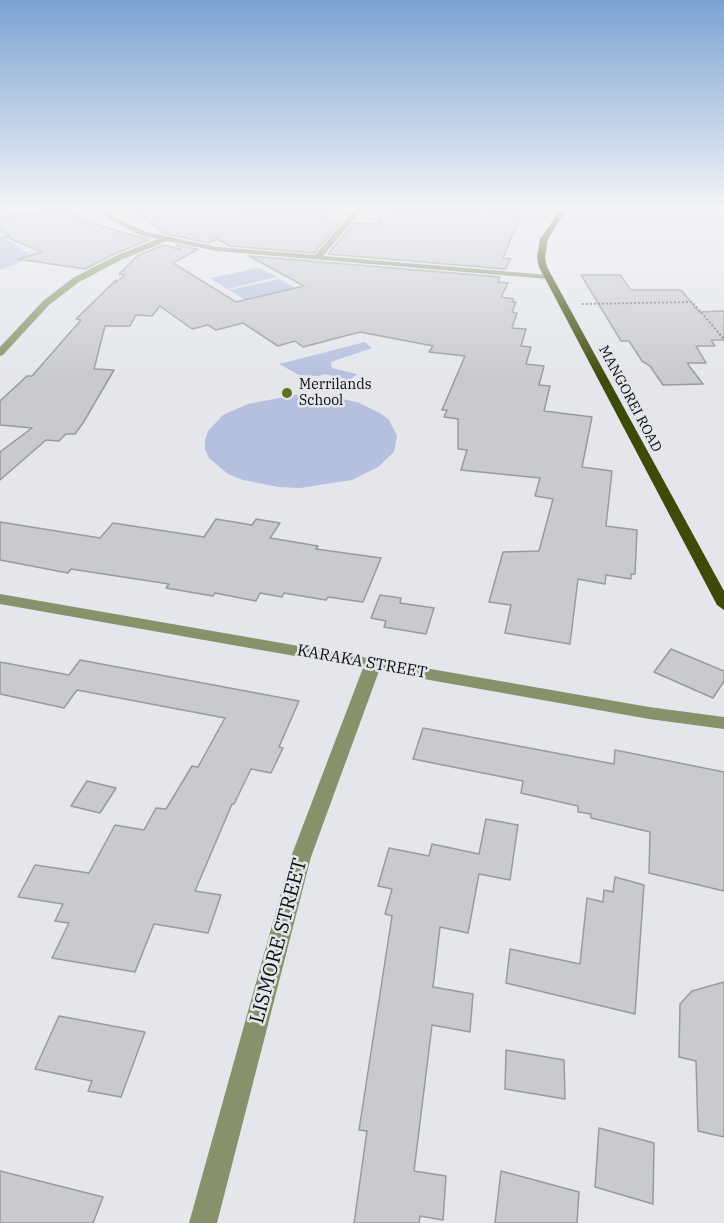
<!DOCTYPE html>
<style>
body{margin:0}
canvas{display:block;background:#e4e6eb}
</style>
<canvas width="724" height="1223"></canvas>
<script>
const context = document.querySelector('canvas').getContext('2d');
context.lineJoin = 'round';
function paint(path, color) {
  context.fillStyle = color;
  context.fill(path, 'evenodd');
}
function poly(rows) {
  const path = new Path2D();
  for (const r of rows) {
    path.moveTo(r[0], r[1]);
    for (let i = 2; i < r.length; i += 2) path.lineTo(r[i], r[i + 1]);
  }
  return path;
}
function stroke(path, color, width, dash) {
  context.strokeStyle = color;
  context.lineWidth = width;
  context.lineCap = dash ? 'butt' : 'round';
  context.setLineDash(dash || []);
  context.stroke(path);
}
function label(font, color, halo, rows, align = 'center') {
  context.font = font + ' "IBM Plex Serif",serif';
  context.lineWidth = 5;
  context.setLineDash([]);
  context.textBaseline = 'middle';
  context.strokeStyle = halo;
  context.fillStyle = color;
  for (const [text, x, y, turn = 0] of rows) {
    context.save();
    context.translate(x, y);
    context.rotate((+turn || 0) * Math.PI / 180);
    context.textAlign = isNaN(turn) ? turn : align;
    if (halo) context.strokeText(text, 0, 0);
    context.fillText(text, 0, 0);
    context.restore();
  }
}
paint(poly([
 [0,235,27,253,21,262,0,270],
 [259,268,277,277,227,289,210,278],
 [279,279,298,289,247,301,229,290],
 [365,342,372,348,331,362,332,368,357,374,350,380,325,374,318,376,299,375,279,364],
 [295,395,342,399,357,402,380,413,389,420,397,436,394,452,378,467,352,480,300,488,279,487,243,480,228,474,209,458,205,449,205,440,208,431,223,415,248,404]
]), '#b4c0de');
const building = poly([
 [68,207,84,221,149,240,114,254,85,269,18,259,42,252,4,236,10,235,0,230,0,218,68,207],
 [133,207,239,207,246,210,268,212,269,208,329,210,323,220,341,222,314,253,230,246,217,239,209,243,163,233,133,207],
 [383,207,489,212,491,207,523,210,503,258,511,259,505,269,328,254,354,223,378,224,383,207],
 [164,245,181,250,176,245,198,249,173,263,236,302,304,286,249,256,500,277,498,282,508,283,501,297,514,299,512,302,516,302,512,312,517,313,512,328,526,329,521,346,531,347,526,364,544,366,539,385,550,386,544,411,592,417,582,467,612,471,606,526,637,530,635,574,631,574,631,579,606,575,605,584,578,579,570,644,505,633,511,605,489,602,503,552,539,551,553,499,535,496,540,478,461,470,467,450,458,449,458,419,444,417,447,410,442,410,465,356,429,352,433,346,360,332,303,347,295,341,278,346,243,323,216,330,208,325,192,329,160,306,152,316,136,315,130,326,105,326,94,369,114,370,83,423,75,434,66,434,59,441,46,440,0,480,0,452,32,428,0,425,0,401,27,376,32,376,81,320,76,319,116,280,115,283,125,275,119,274,137,256,164,245],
 [581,275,620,275,631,290,681,290,699,312,724,311,724,340,711,340,715,346,696,346,706,363,687,363,703,384,663,385,650,366,642,361,629,341,621,341,581,275],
 [216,519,252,525,256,519,280,523,270,538,318,546,316,549,381,558,363,602,328,597,326,600,284,593,282,597,260,593,256,601,215,593,213,596,166,588,169,584,71,569,68,573,0,560,0,522,100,538,113,523,204,537,216,519],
 [380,595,401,598,400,603,434,608,426,634,384,627,386,621,371,618,380,595],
 [671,649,724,671,724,681,713,698,654,672,671,649],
 [80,660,299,701,279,747,283,748,271,773,251,769,234,804,232,804,195,891,221,895,208,933,154,924,135,972,52,958,69,923,55,921,63,904,18,897,35,865,89,873,115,825,144,830,156,808,166,809,192,766,198,767,225,718,77,690,64,708,0,694,0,662,69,675,80,660],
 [423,728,614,764,615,750,724,772,724,891,649,873,650,832,591,818,591,814,578,812,578,806,521,793,523,781,413,759,423,728],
 [87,781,116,788,100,813,71,806,87,781],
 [486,819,518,825,510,880,479,874,468,933,440,927,433,987,473,994,470,1032,432,1025,414,1171,446,1176,443,1220,420,1216,419,1223,354,1223,367,1131,359,1130,392,916,385,914,392,889,378,886,389,848,429,856,432,844,479,854,486,819],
 [615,877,644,885,635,1014,506,983,510,949,580,964,587,898,603,902,604,890,613,892,615,877],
 [724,982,724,1137,698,1131,696,1061,679,1057,680,1004,692,991,724,982],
 [59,1016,145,1032,121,1097,88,1091,92,1081,35,1069,59,1016],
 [506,1050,564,1060,565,1099,505,1089,506,1050],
 [599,1128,654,1143,653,1204,595,1187,599,1128],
 [0,1171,103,1197,93,1223,0,1223,0,1171],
 [501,1171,579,1192,577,1223,495,1223,501,1171]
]);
paint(building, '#c8cacf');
stroke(building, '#989a9f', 1.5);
stroke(poly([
 [582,304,692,302,724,339]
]), '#7c7d81', 2, [2, 2]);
paint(poly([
 [95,207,102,207,117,219,147,232,217,247,315,255,357,207,363,207,352,222,323,256,548,275,552,277,548,279,217,251,167,241,121,260,79,282,49,305,3,355,0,356,0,347,43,301,73,278,115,256,158,239,142,236,113,221,95,207],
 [0,594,649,707,724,717,724,729,649,719,379,671,311,857,217,1223,189,1223,291,857,363,668,0,604,0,594]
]), '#86926a');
paint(poly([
 [564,207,571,207,561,218,548,239,545,257,547,267,724,591,724,610,717,605,539,267,537,257,540,239,556,216,564,207]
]), '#3d4a08');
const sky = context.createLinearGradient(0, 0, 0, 378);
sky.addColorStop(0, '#7ba3d3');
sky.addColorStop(0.55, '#f3f4f6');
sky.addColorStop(1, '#f3f4f600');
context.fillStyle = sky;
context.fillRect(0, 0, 724, 378);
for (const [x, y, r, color] of [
 [287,393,6,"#607220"]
]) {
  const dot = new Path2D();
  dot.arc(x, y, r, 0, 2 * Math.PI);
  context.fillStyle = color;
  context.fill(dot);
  stroke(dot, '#e4e6eb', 2);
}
label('14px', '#0a0b0d', '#e4e6eb', [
 ["Merrilands",299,385],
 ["School",299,401]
], 'left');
label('14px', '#0a0b0d', '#e4e6eb', [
 ["MANGOREI ROAD",630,399,62]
]);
label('16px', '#0a0b0d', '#e4e6eb', [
 ["KARAKA STREET",362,662,10]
]);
label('20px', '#0a0b0d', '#e4e6eb', [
 ["LISMORE STREET",279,941,-75]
]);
</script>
